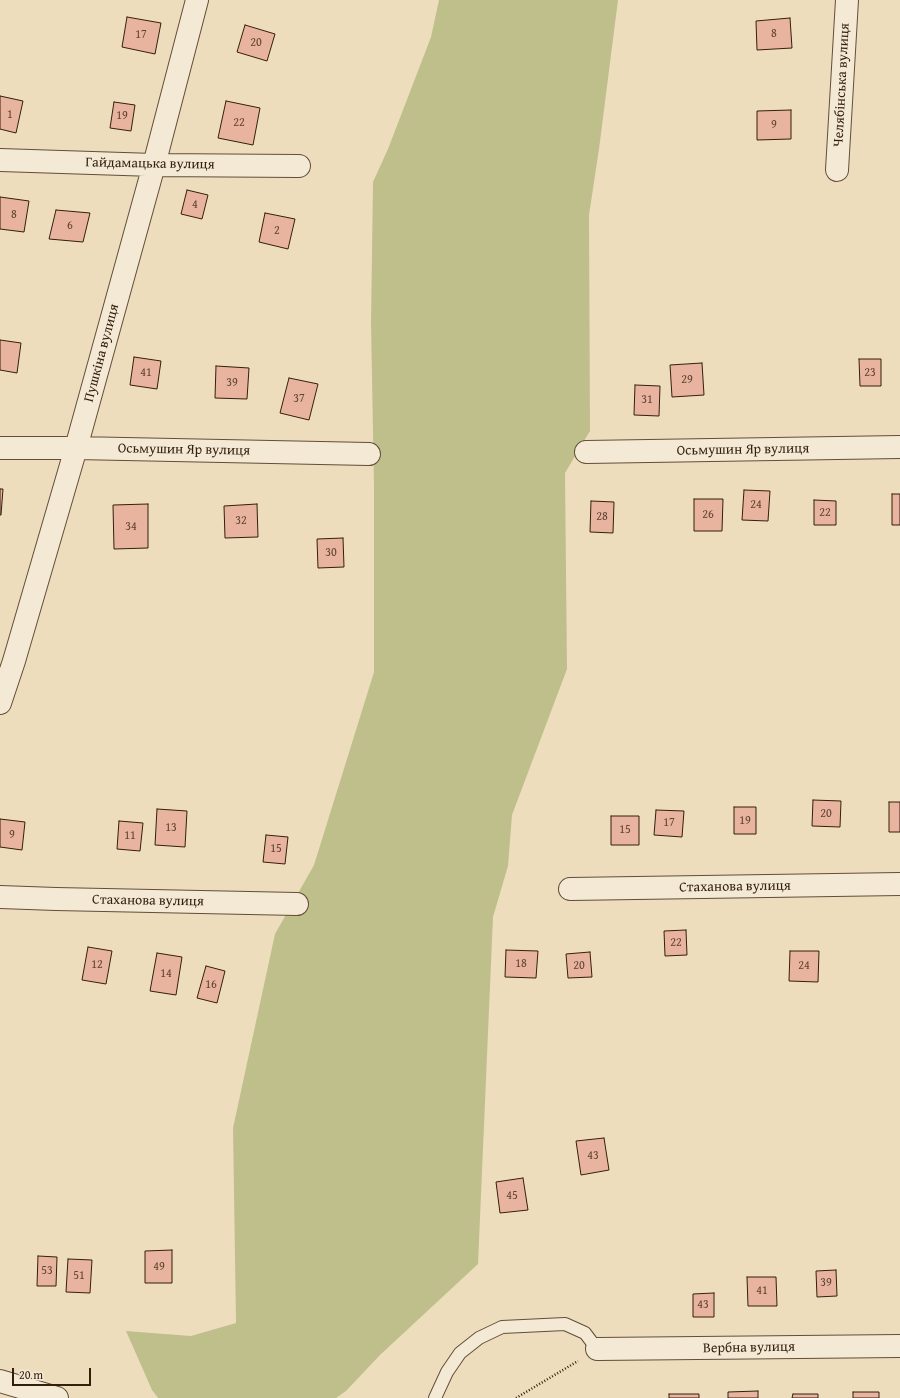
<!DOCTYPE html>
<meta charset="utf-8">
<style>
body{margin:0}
#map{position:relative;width:900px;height:1398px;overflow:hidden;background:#edddbd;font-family:"Gentium Book Plus",serif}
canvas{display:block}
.scale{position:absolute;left:12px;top:1368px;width:79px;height:18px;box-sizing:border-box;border:2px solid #331f0d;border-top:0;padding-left:5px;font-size:12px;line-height:14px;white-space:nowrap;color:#331f0d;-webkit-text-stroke:3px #f3e9d4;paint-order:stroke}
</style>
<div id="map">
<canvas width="900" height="1398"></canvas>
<div class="scale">20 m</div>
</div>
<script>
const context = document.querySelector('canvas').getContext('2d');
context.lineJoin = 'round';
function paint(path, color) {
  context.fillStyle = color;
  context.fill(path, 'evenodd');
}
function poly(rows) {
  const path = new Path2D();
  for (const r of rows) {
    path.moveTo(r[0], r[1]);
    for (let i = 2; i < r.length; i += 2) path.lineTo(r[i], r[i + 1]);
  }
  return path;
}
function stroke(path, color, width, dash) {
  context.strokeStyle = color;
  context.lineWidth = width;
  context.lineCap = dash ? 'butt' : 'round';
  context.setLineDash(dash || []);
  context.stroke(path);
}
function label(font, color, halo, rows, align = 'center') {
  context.font = font + ' "Gentium Book Plus",serif';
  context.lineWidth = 3;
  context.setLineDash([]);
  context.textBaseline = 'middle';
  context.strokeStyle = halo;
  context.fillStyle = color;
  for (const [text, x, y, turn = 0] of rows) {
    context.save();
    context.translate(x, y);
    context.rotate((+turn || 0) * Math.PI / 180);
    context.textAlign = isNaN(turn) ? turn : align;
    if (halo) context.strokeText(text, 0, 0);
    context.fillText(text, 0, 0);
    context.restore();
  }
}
paint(poly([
 [439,0,618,0,599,149,589,215,590,431,565,473,567,669,512,815,508,866,493,917,478,1264,380,1355,346,1391,336,1398,158,1398,152,1390,126,1331,191,1336,236,1323,233,1128,275,934,314,865,374,672,374,487,371,323,373,182,388,149,431,37]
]), '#bfbf8c');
const building = poly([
 [127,17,161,23,155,54,122,47,127,17],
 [790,18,792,48,757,50,756,21,790,18],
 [245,25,275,34,267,61,237,52,245,25],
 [0,96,23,101,16,133,0,129,0,96],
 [226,101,260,108,253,145,218,138,226,101],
 [114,102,135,105,131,131,110,128,114,102],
 [791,110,791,139,757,140,757,111,791,110],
 [187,190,208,195,202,219,181,214,187,190],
 [0,197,29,201,24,232,0,229,0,197],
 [56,210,90,213,83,242,49,239,56,210],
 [265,213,295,219,288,249,259,242,265,213],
 [0,340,21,343,17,373,0,370,0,340],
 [134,357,161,361,157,389,130,385,134,357],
 [859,359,881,359,881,386,860,386,859,359],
 [702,363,704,395,672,397,670,365,702,363],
 [216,366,249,368,247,399,215,398,216,366],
 [289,378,318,384,309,420,280,413,289,378],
 [635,385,660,386,659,416,634,415,635,385],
 [0,489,3,489,1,515,0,515,0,489],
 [744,490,770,491,768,521,742,520,744,490],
 [892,494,900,494,900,525,892,525,892,494],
 [694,499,723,499,722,531,694,531,694,499],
 [814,500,836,501,836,525,814,525,814,500],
 [591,501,614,502,613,533,590,532,591,501],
 [148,504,148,548,114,549,113,505,148,504],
 [257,504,258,537,225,538,224,506,257,504],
 [343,538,344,567,318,568,317,539,343,538],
 [813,800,841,801,840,827,812,826,813,800],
 [889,802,900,802,900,832,889,832,889,802],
 [734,807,756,807,756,834,734,834,734,807],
 [157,809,187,811,185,847,155,845,157,809],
 [656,810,684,811,682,837,654,835,656,810],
 [611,816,639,816,639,845,611,845,611,816],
 [0,819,25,822,22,850,0,847,0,819],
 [119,821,143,823,140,851,117,849,119,821],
 [266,835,288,837,285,864,263,862,266,835],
 [686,930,687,955,665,956,664,931,686,930],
 [88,947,112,951,106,984,82,980,88,947],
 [506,950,538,951,536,978,505,977,506,950],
 [790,951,819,951,818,982,789,981,790,951],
 [590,952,592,977,568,978,566,954,590,952],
 [157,953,182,957,176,995,150,991,157,953],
 [206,966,225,971,217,1003,197,998,206,966],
 [604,1138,609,1170,581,1175,576,1141,604,1138],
 [523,1178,528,1210,500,1213,496,1182,523,1178],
 [172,1250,172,1283,145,1283,145,1251,172,1250],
 [38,1256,57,1257,56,1286,37,1286,38,1256],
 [68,1259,92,1260,90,1293,66,1292,68,1259],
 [836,1270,837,1296,817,1297,816,1271,836,1270],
 [747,1277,776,1277,777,1306,748,1306,747,1277],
 [714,1293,714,1317,693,1317,693,1294,714,1293],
 [758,1391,758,1398,728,1398,728,1392,758,1391],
 [853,1392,879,1392,879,1398,853,1398,853,1392],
 [669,1394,699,1394,699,1398,669,1398,669,1394],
 [793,1394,818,1394,818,1398,792,1398,793,1394]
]);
paint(building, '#e8b39f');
stroke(building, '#331f0d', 1);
const service = poly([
 [435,1398,447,1372,460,1353,479,1338,502,1327,565,1324,585,1333,597,1349]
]);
const minor = poly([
 [0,160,154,165,299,166],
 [837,170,847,0],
 [0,448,76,448,369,454],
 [586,452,900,447],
 [0,703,14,661,76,448,154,165,197,0],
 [570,889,900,884],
 [0,897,56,899,297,904],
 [597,1349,900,1346],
 [0,1381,57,1398]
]);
stroke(service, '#624e39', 14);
stroke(minor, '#624e39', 24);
stroke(poly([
 [516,1398,578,1361]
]), '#331f0d', 2.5, [1, 2]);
stroke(service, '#f3e9d4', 12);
stroke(minor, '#f3e9d4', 22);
label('12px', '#604432', null, [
 ["8",774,34],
 ["17",141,35],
 ["20",256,43],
 ["1",10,115],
 ["19",122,116],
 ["22",239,123],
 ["9",774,125],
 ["4",195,205],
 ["8",14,215],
 ["6",70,226],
 ["2",277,231],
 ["41",146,373],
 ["23",870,373],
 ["29",687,380],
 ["39",232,383],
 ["37",299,399],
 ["31",647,400],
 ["24",756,505],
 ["22",825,513],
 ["26",708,515],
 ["28",602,517],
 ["32",241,521],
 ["34",131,527],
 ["30",331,553],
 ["20",826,814],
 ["19",745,821],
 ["17",669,823],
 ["13",171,828],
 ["15",625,830],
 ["9",12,835],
 ["11",130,836],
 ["15",276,849],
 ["22",676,943],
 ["18",521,964],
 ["12",97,965],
 ["20",579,966],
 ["24",804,966],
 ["14",166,974],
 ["16",211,985],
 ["43",593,1156],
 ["45",512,1196],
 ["49",159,1267],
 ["53",47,1271],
 ["51",79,1276],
 ["39",826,1283],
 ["41",762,1291],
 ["43",703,1305]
]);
label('14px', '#331f0d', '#f3e9d4', [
 ["Челябінська вулиця",842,85,-87],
 ["Гайдамацька вулиця",150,164,1],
 ["Пушкіна вулиця",102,353,-75],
 ["Осьмушин Яр вулиця",184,450,1],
 ["Осьмушин Яр вулиця",743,450,-1],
 ["Стаханова вулиця",735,887,-1],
 ["Стаханова вулиця",148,901,1],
 ["Вербна вулиця",749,1348,-1]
]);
</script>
